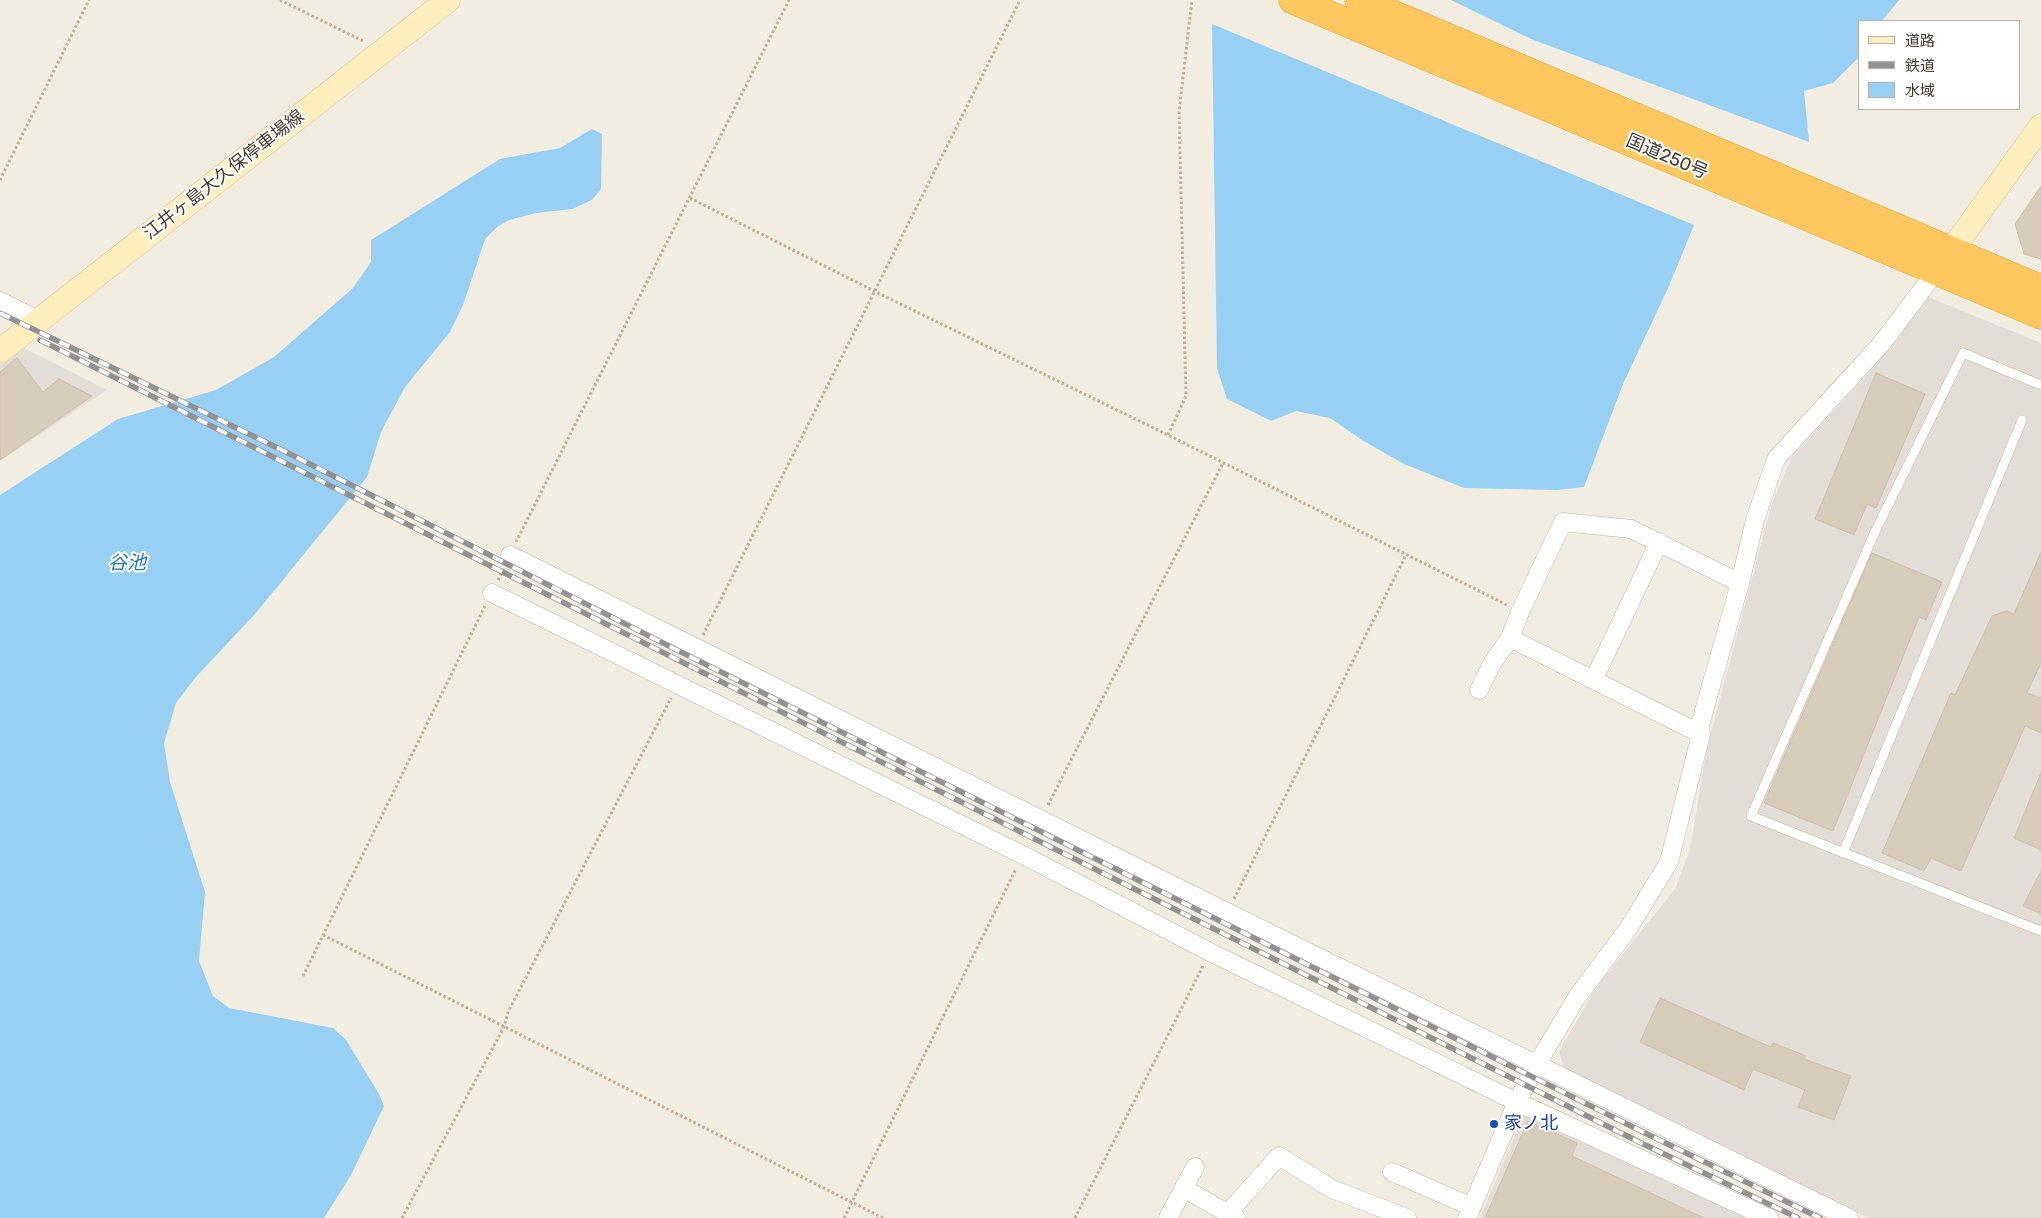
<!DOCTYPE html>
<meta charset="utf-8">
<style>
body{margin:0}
#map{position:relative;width:2041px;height:1218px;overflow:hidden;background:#f2ede1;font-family:Rubik,"Noto Sans JP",sans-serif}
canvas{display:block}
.legend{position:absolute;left:1858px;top:20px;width:162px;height:90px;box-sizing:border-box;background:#fff;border:1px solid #b4b1ad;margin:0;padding:6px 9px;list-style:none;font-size:15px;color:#433c32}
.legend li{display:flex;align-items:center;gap:10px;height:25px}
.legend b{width:25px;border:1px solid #b4b1ad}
</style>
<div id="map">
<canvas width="2041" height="1218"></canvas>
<ul class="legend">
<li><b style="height:6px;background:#ffeebe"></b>道路</li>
<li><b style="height:6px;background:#929292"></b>鉄道</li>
<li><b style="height:14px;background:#98d0f4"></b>水域</li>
</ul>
</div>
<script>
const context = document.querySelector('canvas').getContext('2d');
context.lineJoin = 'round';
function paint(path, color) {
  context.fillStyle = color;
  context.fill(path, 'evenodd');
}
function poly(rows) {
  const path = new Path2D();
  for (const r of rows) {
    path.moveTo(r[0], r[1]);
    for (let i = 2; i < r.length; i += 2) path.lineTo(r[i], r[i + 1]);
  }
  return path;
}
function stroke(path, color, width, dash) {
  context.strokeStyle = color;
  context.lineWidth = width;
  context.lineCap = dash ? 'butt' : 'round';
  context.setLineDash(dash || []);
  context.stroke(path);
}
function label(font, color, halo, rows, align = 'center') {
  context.font = font + ' Rubik,"Noto Sans JP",sans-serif';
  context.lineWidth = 4;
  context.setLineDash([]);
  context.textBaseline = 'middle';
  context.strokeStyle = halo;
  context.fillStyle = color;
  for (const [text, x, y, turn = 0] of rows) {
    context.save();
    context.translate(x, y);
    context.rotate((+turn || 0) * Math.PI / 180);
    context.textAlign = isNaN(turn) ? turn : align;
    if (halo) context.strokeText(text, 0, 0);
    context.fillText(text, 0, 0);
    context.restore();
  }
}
paint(poly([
 [1928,297,2041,343,2041,1218,1868,1218,1564,1068,1559,1052,1595,989,1675,889,1690,850,1707,748,1772,503,1792,457,1871,370],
 [24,348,107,390,0,461,0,366],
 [1525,1112,1747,1218,1480,1218]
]), '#e3ddd7');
paint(poly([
 [1451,0,1899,0,1882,21,1860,21,1860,56,1833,83,1804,91,1809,142,1531,39],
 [1212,24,1694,225,1669,286,1623,384,1584,487,1557,490,1464,488,1404,464,1362,440,1330,418,1296,411,1271,421,1227,399,1217,368],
 [592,129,602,134,601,189,592,200,572,209,536,213,509,220,497,227,485,239,463,305,450,332,405,387,381,432,367,477,255,614,195,678,176,703,164,743,170,782,205,892,199,961,213,996,229,1008,333,1028,346,1040,379,1094,384,1106,351,1175,324,1218,0,1218,0,495,118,419,216,390,274,357,353,288,371,262,371,240,500,159,560,148]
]), '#98d0f4');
const building = poly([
 [2041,186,2041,259,2024,254,2015,224,2041,186],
 [17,358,43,392,59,379,92,396,0,460,0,372,17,358],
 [1876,373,1925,394,1876,508,1867,504,1854,535,1815,519,1876,373],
 [2041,552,2041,663,2027,693,2041,698,2041,733,2025,726,1961,871,1931,858,1924,871,1882,853,1951,693,1955,695,1992,616,2006,611,2014,614,2041,552],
 [1872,553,1942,582,1926,620,1919,617,1833,831,1764,803,1872,553],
 [2041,773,2041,850,2014,838,2041,773],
 [2041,871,2041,914,2023,906,2041,871],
 [1660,998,1771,1047,1773,1043,1806,1056,1804,1059,1851,1076,1834,1120,1798,1107,1805,1090,1753,1069,1744,1090,1640,1042,1660,998],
 [1528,1121,1577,1143,1572,1156,1704,1218,1485,1218,1528,1121]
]);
paint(building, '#d7cbb9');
stroke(building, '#cfc0a9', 1);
const lane = poly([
 [2041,385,1963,353,1875,532,1751,816,2041,931],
 [1843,853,2022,420]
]);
const street = poly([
 [0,301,38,320],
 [510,555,1227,912,1849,1218],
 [492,593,1023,855,1210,952,1517,1102,1769,1218],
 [1594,679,1659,542],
 [1479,690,1493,662,1510,638],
 [1701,734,1510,638,1520,612,1563,522,1631,529,1740,583],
 [1392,1172,1472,1207],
 [1185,1189,1236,1218],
 [1229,1212,1279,1156,1332,1189,1407,1218],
 [1168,1218,1195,1167],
 [1467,1218,1517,1102,1537,1064,1577,997,1628,929,1669,862,1701,734,1700,725,1740,583,1755,520,1776,459,1882,343,1937,270]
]);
const secondary = poly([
 [1941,265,2041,126],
 [0,351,448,0]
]);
const highway = poly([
 [1293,0,2041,315],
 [1359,0,2041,289]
]);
stroke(lane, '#c0b7a6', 10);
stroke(street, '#c0b7a6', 19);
stroke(secondary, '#d8c48f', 25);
stroke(highway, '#e79d26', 29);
stroke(poly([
 [280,0,365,42],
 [0,180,89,0],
 [690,198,874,291,1168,435,1507,605],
 [1168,435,1186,396,1179,112,1192,0],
 [516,542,789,0],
 [498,580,504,568],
 [703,635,1020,0],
 [1048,805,1223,463],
 [1234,899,1406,555],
 [323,935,883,1218],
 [303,976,485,606],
 [402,1218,504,1027,508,1012,671,698],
 [844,1218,1016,869],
 [1075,1218,1203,966]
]), '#c0b094', 3, [2.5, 2.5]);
stroke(lane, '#fff', 9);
stroke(street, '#fff', 18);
stroke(secondary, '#ffeebe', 24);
stroke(highway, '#ffc75f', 28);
const rail = poly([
 [0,313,288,453,669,646,1645,1133,1820,1218],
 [40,340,1639,1142,1798,1218]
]);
stroke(rail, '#929292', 5.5);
stroke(rail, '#fff', 4, [11]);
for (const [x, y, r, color] of [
 [1494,1124,5,"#1a4fb4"]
]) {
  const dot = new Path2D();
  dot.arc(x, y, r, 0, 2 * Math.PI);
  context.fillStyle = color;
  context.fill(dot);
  stroke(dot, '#fff', 2);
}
label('18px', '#433c32', '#fff', [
 ["国道250号",1667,157,23],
 ["江井ヶ島大久保停車場線",224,175,-38]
]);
label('18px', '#164399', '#fff', [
 ["家ノ北",1504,1124]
], 'left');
label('italic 19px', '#257ab5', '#fff', [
 ["谷池",127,564]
]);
</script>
